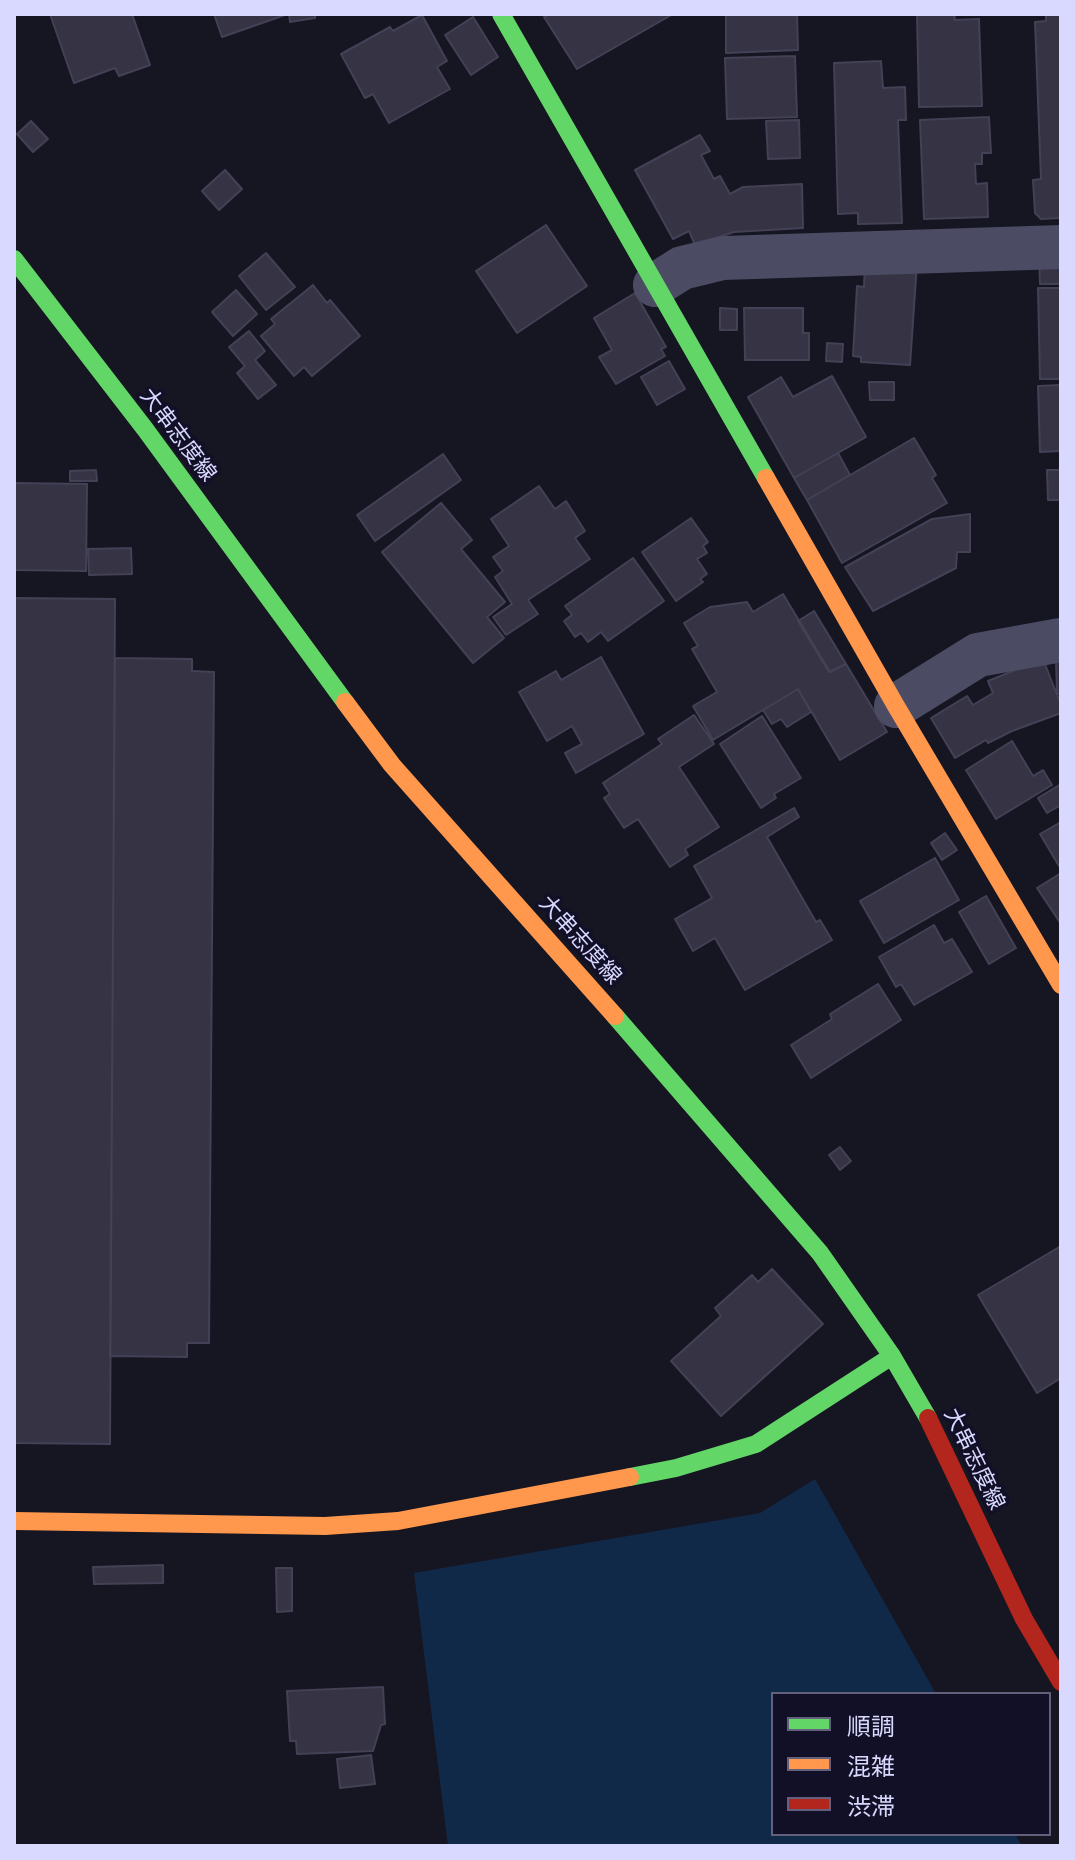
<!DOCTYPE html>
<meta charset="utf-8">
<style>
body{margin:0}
#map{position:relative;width:1075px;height:1860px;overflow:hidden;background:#161522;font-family:Mulish,"Noto Sans JP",sans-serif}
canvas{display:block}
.frame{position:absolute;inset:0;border:16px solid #d9d8fe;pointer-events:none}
.legend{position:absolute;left:771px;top:1692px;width:280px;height:144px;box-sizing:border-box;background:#121027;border:2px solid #62607d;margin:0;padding:10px 14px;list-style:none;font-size:24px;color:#d9d8fe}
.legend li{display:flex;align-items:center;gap:16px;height:40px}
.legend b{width:40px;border:2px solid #62607d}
</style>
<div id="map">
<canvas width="1075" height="1860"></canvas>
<div class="frame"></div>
<ul class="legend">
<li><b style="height:10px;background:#63d668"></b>順調</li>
<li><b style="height:10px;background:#ff974d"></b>混雑</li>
<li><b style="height:10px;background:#b3261e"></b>渋滞</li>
</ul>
</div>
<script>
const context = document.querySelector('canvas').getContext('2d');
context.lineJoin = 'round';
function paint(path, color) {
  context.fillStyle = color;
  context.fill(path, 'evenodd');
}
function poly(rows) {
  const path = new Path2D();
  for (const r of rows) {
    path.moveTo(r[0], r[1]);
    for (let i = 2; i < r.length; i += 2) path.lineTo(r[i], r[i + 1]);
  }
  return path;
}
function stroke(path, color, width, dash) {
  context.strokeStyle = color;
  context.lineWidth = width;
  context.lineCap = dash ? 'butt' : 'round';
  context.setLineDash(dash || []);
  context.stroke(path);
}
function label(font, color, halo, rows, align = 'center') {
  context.font = font + ' Mulish,"Noto Sans JP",sans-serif';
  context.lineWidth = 7;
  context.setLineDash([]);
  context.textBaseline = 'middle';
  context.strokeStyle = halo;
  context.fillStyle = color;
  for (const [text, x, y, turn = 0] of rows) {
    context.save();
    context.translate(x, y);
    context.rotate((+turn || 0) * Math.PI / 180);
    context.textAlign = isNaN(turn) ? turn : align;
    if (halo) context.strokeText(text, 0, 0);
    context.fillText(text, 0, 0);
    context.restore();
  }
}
paint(poly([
 [815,1479,936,1694,773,1694,773,1834,1015,1834,1022,1846,448,1846,414,1573,760,1513]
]), '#112948');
const building = poly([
 [50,14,132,14,150,65,119,76,115,68,74,83,50,14],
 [214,14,284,14,285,15,222,37,214,14],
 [289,14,315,14,315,18,290,22,289,14],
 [550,14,673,14,577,69,544,17,550,14],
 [726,14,797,14,798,50,726,53,726,14],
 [917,14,954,14,955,20,979,19,982,106,919,107,917,14],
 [1046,14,1061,14,1061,218,1041,219,1035,213,1033,180,1041,179,1035,22,1046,21,1046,14],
 [422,15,447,61,437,67,450,89,389,123,373,94,365,98,341,54,390,27,393,31,422,15],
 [473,17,498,57,471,75,445,35,473,17],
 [795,56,797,117,727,119,725,58,795,56],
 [881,61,883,88,905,87,906,120,898,120,902,223,858,224,858,213,838,214,834,63,881,61],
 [989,117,991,153,982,153,982,164,975,164,976,184,987,183,988,217,924,219,920,120,989,117],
 [799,120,800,158,768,159,766,121,799,120],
 [31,121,48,139,33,152,17,134,31,121],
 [700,135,710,151,701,155,714,179,720,176,730,194,743,187,802,184,803,228,734,232,695,245,689,231,673,239,635,170,700,135],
 [225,170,242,189,219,210,202,191,225,170],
 [546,225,587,286,517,333,476,271,546,225],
 [266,253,295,287,266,310,239,276,266,253],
 [1039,256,1061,256,1061,284,1040,284,1039,256],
 [865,259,917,263,910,365,861,362,861,357,853,356,857,286,864,287,865,259],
 [313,285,327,303,330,300,360,336,312,376,304,367,294,376,261,336,275,324,271,319,313,285],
 [1038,288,1061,288,1061,379,1040,379,1038,288],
 [236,290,257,314,233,336,212,312,236,290],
 [635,293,666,347,661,349,665,356,616,384,599,357,612,350,594,318,635,293],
 [720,308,737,309,737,330,720,330,720,308],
 [744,308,803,308,803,333,809,333,809,360,745,360,744,308],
 [249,331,265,351,255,360,276,385,258,399,237,373,245,366,229,347,249,331],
 [827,343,843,344,842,362,826,361,827,343],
 [669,361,685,389,657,405,641,377,669,361],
 [832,376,866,437,794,478,748,397,781,377,793,397,832,376],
 [869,382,894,382,894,400,870,400,869,382],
 [1061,385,1061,451,1040,452,1038,386,1061,385],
 [914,438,936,475,932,478,947,503,842,563,807,500,914,438],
 [838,453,850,475,807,500,794,478,838,453],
 [443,454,461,480,375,541,357,515,443,454],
 [96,470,97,481,70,481,70,471,96,470],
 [1047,470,1061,470,1061,500,1048,500,1047,470],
 [14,483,87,484,86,571,14,570,14,483],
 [539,486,555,509,566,501,585,531,575,538,590,559,528,600,538,614,506,635,493,617,512,604,495,577,503,571,493,557,509,546,491,519,539,486],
 [441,503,472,540,461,549,505,602,487,617,504,638,473,663,382,552,441,503],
 [970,514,970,552,957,552,956,568,873,611,845,567,932,519,970,514],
 [691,518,708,542,703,546,707,553,697,559,707,574,700,579,703,582,676,601,642,552,691,518],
 [131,548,132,574,89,575,88,549,131,548],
 [633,558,664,601,608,641,601,632,588,642,581,633,575,637,564,621,572,615,565,606,633,558],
 [783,594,830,672,846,664,887,732,840,760,798,689,713,740,693,706,717,692,692,649,698,646,684,623,710,607,747,602,753,612,783,594],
 [14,598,115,599,110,1444,14,1443,14,598],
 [814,611,846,664,829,672,798,621,814,611],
 [601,657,644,734,576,773,565,753,582,744,572,726,547,741,519,692,556,671,561,680,601,657],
 [115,658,192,659,192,671,214,672,209,1343,187,1343,187,1357,110,1356,115,658],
 [1043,659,1061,705,1061,713,1012,731,988,743,986,740,955,758,931,718,967,696,973,705,993,693,988,681,1043,659],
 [1056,660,1061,660,1061,694,1057,694,1056,660],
 [798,689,811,712,787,727,781,719,772,724,763,710,798,689],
 [694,715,714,744,679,767,719,827,685,849,688,855,670,867,638,819,624,828,604,798,610,794,603,783,662,744,658,739,694,715],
 [762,716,801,778,774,794,776,798,761,808,720,744,762,716],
 [1012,741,1033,776,1043,770,1052,785,996,819,966,770,1012,741],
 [1061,784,1061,805,1047,813,1038,798,1061,784],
 [794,808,799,817,767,837,816,922,820,920,832,940,745,990,715,938,693,951,675,919,712,898,694,866,794,808],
 [1061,822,1061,865,1059,866,1040,834,1061,822],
 [945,833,957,850,942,860,931,843,945,833],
 [935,858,959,900,884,943,860,901,935,858],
 [1061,873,1061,924,1037,888,1061,873],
 [986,896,1016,948,989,964,959,912,986,896],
 [934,925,944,943,952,939,972,972,914,1005,901,984,896,987,879,957,934,925],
 [878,984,901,1020,811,1078,791,1045,832,1019,830,1014,878,984],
 [840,1147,851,1161,840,1170,829,1155,840,1147],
 [1061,1246,1061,1378,1037,1393,978,1295,1061,1246],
 [772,1269,823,1324,721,1416,671,1361,721,1316,715,1308,752,1275,758,1282,772,1269],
 [163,1565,163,1583,94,1584,93,1567,163,1565],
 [276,1568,292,1568,292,1611,277,1612,276,1568],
 [383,1687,385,1724,381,1725,373,1751,297,1754,296,1741,290,1741,287,1691,383,1687],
 [371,1755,375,1784,340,1788,337,1759,371,1755]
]);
paint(building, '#353344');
stroke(building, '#434155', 2);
stroke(poly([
 [655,285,682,268,723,258,1061,247],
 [896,706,978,655,1061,640]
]), '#4b4b63', 44);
stroke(poly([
 [501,14,766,478],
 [14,259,145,429,345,702],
 [615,1016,820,1253,892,1356,928,1418],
 [630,1477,676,1468,756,1444,892,1356]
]), '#63d668', 18);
stroke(poly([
 [766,478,896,706,1061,985],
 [345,702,392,765,615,1016],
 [14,1521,325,1526,398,1521,630,1477]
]), '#ff974d', 18);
stroke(poly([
 [928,1418,1024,1619,1061,1682]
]), '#b3261e', 18);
label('22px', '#d9d8fe', '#121027', [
 ["大串志度線",178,435,53],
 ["大串志度線",580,940,48],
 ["大串志度線",974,1459,64]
]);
</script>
